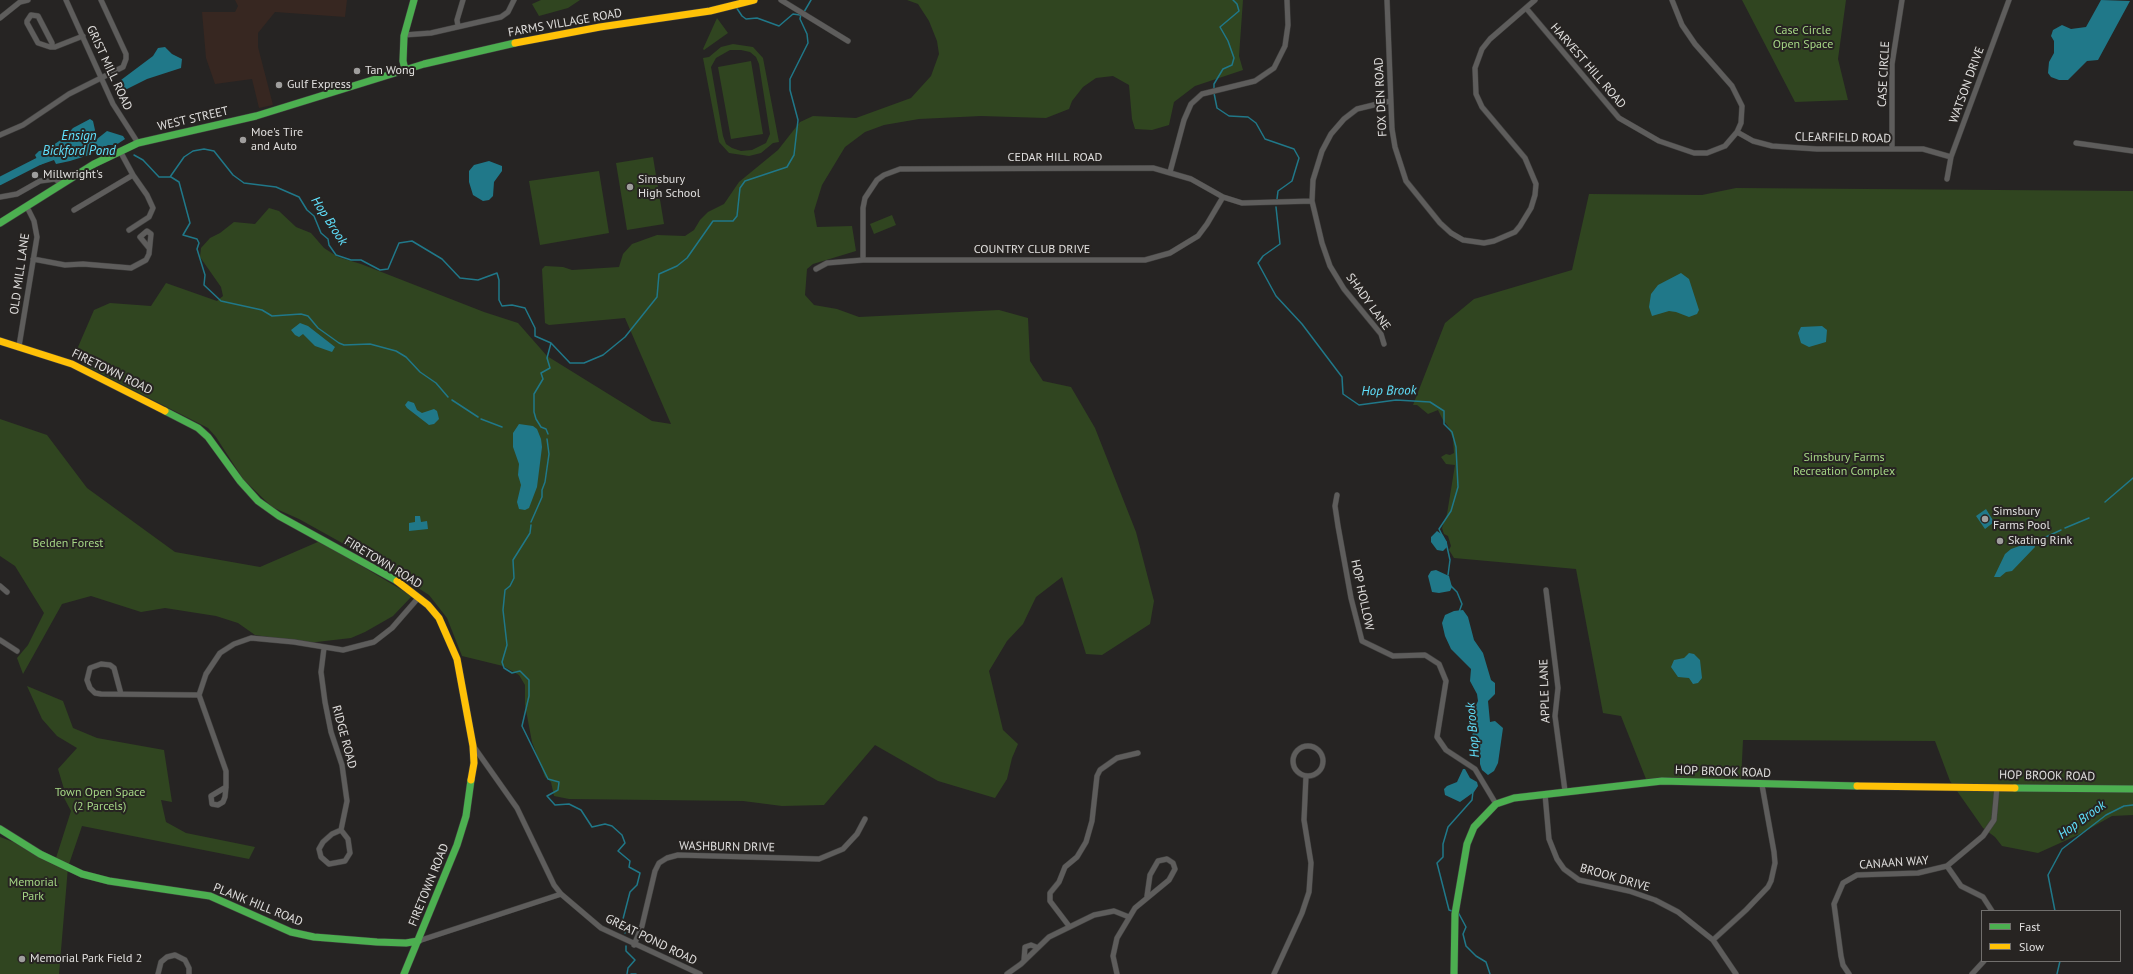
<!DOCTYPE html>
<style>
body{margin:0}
#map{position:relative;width:2133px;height:974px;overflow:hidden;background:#262423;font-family:"PT Sans",sans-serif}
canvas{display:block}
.legend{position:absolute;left:1981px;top:910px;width:140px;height:52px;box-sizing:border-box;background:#272422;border:1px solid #716f6d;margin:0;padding:5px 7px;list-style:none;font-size:12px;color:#e0dfde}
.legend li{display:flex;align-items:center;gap:8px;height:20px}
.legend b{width:20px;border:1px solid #716f6d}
</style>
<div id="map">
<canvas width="2133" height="974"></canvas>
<ul class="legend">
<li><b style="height:5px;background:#4caf50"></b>Fast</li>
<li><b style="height:5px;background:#ffc107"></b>Slow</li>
</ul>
</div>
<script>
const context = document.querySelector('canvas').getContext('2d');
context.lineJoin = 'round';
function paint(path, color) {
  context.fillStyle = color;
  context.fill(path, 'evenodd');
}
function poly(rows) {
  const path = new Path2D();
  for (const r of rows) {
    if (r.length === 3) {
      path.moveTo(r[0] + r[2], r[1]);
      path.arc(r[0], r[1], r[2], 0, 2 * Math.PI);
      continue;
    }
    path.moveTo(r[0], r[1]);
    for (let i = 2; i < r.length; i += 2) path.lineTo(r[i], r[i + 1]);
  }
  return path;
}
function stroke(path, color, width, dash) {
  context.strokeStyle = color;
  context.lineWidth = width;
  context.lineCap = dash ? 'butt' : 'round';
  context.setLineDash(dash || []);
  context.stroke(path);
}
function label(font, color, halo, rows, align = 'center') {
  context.font = font + ' "PT Sans",sans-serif';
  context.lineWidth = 4;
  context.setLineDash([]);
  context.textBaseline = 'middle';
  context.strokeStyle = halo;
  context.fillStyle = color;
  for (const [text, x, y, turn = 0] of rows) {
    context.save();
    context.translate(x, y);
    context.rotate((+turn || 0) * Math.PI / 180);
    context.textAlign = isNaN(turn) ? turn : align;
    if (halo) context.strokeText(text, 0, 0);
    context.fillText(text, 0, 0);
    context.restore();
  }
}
paint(poly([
 [235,0,347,0,345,17,275,12,258,33,258,47,273,105,259,108,252,79,215,84,206,58,202,12,235,12,238,6]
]), '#372721');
paint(poly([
 [541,0,580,0,568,8,539,16,532,4],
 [907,0,1243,0,1239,56,1243,70,1195,86,1174,102,1169,125,1152,130,1135,129,1132,119,1129,85,1113,76,1096,78,1083,87,1072,101,1069,109,1046,118,981,116,919,119,884,125,865,132,845,147,822,185,814,211,817,227,852,226,856,251,813,264,807,269,805,295,814,305,837,309,859,317,999,310,1028,318,1030,361,1043,381,1071,387,1095,428,1136,532,1154,601,1150,624,1102,655,1086,654,1062,577,1036,597,1023,624,1007,641,989,671,1003,730,1018,744,1012,758,1007,779,995,798,938,781,875,745,824,805,782,806,743,801,569,799,554,796,551,782,545,777,532,742,525,705,525,685,519,675,503,666,462,656,447,618,429,595,387,568,299,519,272,507,243,479,216,437,208,428,84,365,75,354,94,310,110,303,151,306,166,283,217,301,223,296,221,287,200,257,201,248,210,238,220,233,234,222,255,224,269,208,279,211,296,227,311,233,324,248,338,257,361,264,484,312,518,323,547,356,652,421,671,424,625,318,549,325,545,323,542,269,545,266,563,267,572,270,619,267,623,254,632,244,657,235,685,236,694,230,700,220,708,212,724,204,739,182,778,150,800,122,813,116,856,118,911,98,931,76,939,54,937,41,929,21,918,4],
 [1742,0,1846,0,1838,59,1848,100,1795,102],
 [717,18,728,33,704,50,703,49],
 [733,44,753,47,763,58,779,142,773,143,761,153,749,156,729,153,719,142,703,58,709,57,721,47],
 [730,50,741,50,750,52,756,57,759,64,770,134,766,143,752,150,741,151,732,148,726,144,723,136,711,67,716,58],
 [751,61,763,134,731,139,718,67],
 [653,157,664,224,627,230,616,163],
 [599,171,609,233,540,245,529,181],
 [1736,188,2133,191,2133,815,2112,816,2078,835,2038,853,2002,846,1995,837,1983,828,1950,781,1935,741,1743,740,1741,781,1669,777,1646,779,1621,716,1603,713,1576,569,1454,558,1449,550,1451,546,1448,536,1444,534,1442,528,1447,514,1455,465,1446,464,1441,457,1446,454,1450,455,1454,453,1453,439,1448,426,1443,420,1438,410,1428,414,1417,405,1413,405,1445,323,1474,299,1572,270,1589,194,1702,195],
 [892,215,896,225,874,234,870,224],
 [0,419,47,435,87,488,175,552,260,567,320,541,412,596,393,616,365,632,351,638,308,643,255,635,238,623,216,616,165,608,141,612,91,596,62,604,23,674,17,658,28,645,44,613,15,566,0,556],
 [27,686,63,701,73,728,97,738,164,750,172,802,161,800,166,822,186,833,255,847,249,859,82,826,68,867,59,974,0,974,0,837,56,858,71,811,62,794,64,789,58,769,77,748,57,736,42,719]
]), '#304520');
paint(poly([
 [2101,0,2130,1,2098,60,2087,61,2068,80,2059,80,2051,77,2048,73,2049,62,2054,53,2054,41,2051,36,2053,30,2062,25,2071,29,2086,27],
 [165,47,172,54,182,59,181,68,147,79,123,91,117,88,116,85,121,80,153,56,158,48],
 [90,119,93,121,95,130,92,140,97,139,107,131,123,136,125,139,116,145,108,145,89,155,70,161,56,164,54,160,40,165,35,155,39,151,46,150,65,137,73,128],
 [489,161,502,166,502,171,494,182,493,196,489,200,483,201,473,195,469,182,469,171,474,165],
 [1681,273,1689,279,1699,310,1697,314,1689,317,1676,312,1669,311,1652,316,1649,307,1651,294,1658,285],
 [300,323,308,326,335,347,332,352,315,346,303,334,299,337,295,335,291,330],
 [1822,326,1827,330,1826,342,1809,347,1801,343,1798,333,1801,327],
 [408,401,414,403,417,410,422,413,434,409,437,411,439,419,434,424,429,425,407,408,405,405],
 [519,424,533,426,537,429,541,439,542,447,537,487,529,508,525,510,519,509,517,502,521,485,518,475,519,464,513,447,513,433],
 [1986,509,1994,522,1985,529,1976,516],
 [415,516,420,516,421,522,427,521,428,529,409,531,409,523,415,522],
 [1437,531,1443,535,1447,542,1447,547,1443,551,1437,550,1431,542,1431,537],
 [2028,543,2033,543,2035,547,2012,571,2006,572,2000,577,1994,577,2005,554,2011,549],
 [1436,570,1449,576,1452,587,1450,591,1439,593,1432,592,1428,576,1431,571],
 [1463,610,1468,617,1474,640,1483,653,1491,680,1495,683,1495,694,1488,701,1490,722,1495,721,1503,728,1498,763,1494,771,1488,775,1482,770,1480,764,1480,749,1472,736,1474,729,1470,718,1478,701,1477,694,1470,681,1471,669,1451,649,1445,636,1442,623,1445,615,1454,611],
 [1689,653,1694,654,1700,660,1702,678,1698,683,1693,684,1689,678,1678,677,1671,667,1674,660,1684,658],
 [1463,769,1465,769,1470,778,1477,782,1478,786,1474,792,1460,802,1445,795,1444,789,1447,786,1457,782]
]), '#207889');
stroke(poly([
 [736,7,742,16,746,19,757,18,779,26,793,14,800,15],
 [804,12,811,0],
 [1214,89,1214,84,1223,69,1232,65,1234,58,1228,41,1220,27,1239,11,1237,4,1233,0],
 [1214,93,1217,108,1229,116,1248,117,1256,123,1265,139,1294,149,1299,158,1292,181,1278,191,1277,199],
 [134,155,143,160,159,177,170,177,184,157,193,151,204,149,214,151,233,175,244,183,276,187,299,197,307,210,314,216,321,233,328,239,329,245,336,255,351,260,361,260,380,270,388,269,399,243,412,241,442,259,460,278,478,280,497,273,499,280,499,300,502,306,512,305,525,308,535,328,535,336,551,343,570,363,584,363,603,355,625,337,657,297,659,274,677,266,687,258,713,221,733,221,737,216,740,188,745,181,787,167,794,155,798,120,790,90,790,79,808,43,807,34,800,19,801,14],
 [171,177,179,182,190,223,183,235,197,239,199,243,197,249,205,275,204,285,221,301,262,310,272,316,301,314,308,316,318,328,339,343,344,345,370,344,396,351,406,357,420,372,436,383,448,397],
 [1276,207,1280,244,1263,256,1258,263,1276,296,1302,324,1342,377,1343,394,1359,405,1396,400,1430,402,1444,411,1444,424,1452,432,1456,447,1458,487,1451,511,1439,529,1442,535],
 [452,400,478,417],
 [481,419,502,427],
 [548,434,546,429,541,427,536,419,534,412,534,394,543,379,541,373,550,368,547,358,551,343],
 [2105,502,2133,478],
 [531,522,542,497,542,490,545,482,549,454,547,439],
 [531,525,530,533,513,560,514,578,510,586,505,590,503,610,507,645,502,662,504,668,512,673,520,671,529,680,529,696,522,726,548,779,559,782,558,790,547,796,555,805,569,804,581,810,592,827,605,824,612,826,622,835,625,843,618,851,630,861,629,867,640,873,637,885,630,892,623,919,625,933],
 [2065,528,2089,518],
 [1446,542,1450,560,1448,575],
 [2033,543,2061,530],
 [1451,586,1457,592,1462,604,1459,612],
 [1452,911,1449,910,1437,863,1443,857,1443,844,1448,827,1472,800,1473,791],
 [2055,911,2048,875,2062,849,2106,815,2124,806,2133,805],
 [1458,912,1466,927,1463,934,1466,946,1476,956,1486,962,1490,974],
 [626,946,626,951,635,960,628,968,627,974],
 [631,974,636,974],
 [2057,974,2060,961]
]), '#207889', 1.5);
stroke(poly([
 [0,181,47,157]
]), '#207889', 8);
const street = poly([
 [66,0,113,104,138,143],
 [781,0,848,41],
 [1387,0,1392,129,1395,147,1406,181,1440,223,1451,233,1463,240,1484,243,1494,241,1515,232,1520,226,1531,208,1535,195,1536,184,1525,158,1482,107,1476,94,1475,68,1482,49,1490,39,1535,0],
 [1526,8,1619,118,1659,141,1694,153,1707,153,1725,146,1737,132,1741,123,1742,106,1732,86,1695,44,1682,25,1672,0],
 [0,18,20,2,28,0],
 [458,26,457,20,463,0],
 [404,35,431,33,501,17,508,12,514,0],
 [52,47,52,43,38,16,31,15,27,21,27,23,38,43,50,47,55,47,83,36],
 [1737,132,1753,141,1772,146,1817,149,1923,149,1951,157],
 [0,135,23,125,69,94,123,67,126,59,126,54,101,0],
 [2076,143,2133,151],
 [1892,149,1892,64,1902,0],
 [120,151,133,175,147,195,153,208,149,217,129,230],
 [1170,172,1184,120,1191,104,1202,94,1255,81,1274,68,1285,46,1288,25,1287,0],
 [1947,179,1951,157,2009,0],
 [0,197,17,194,40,181,55,179,62,184],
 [74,210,133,175],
 [33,259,65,265,83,264,131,268,146,260,149,254,151,234,147,231,140,237,149,248],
 [863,260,863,208,865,198,877,180,884,175,900,169,1153,168,1191,179,1223,197,1242,203,1312,201],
 [816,269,827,263,863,260,1145,260,1170,253,1198,236,1207,224,1223,197],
 [1384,344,1381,334,1344,289,1330,266,1322,243,1312,201,1313,180,1322,151,1331,134,1344,119,1357,109,1390,101],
 [19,346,37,237,34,221,27,207],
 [1337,495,1335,506,1338,526,1351,598,1362,641,1393,656,1425,655,1439,664,1446,681,1437,737,1446,750,1475,769,1496,804],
 [0,586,7,592],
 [1546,590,1556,671,1558,688,1555,716,1565,791],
 [0,640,17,651],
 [324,648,321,672,325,702,331,732,342,765,347,801,341,830,332,834,323,842,319,849,321,857,329,864,345,861,350,853,348,839,341,830],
 [121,694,114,668,110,665,101,664,90,668,87,680,90,688,95,693,101,694,199,695],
 [1308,761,15],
 [474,747,517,808,554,885,561,894,601,928,700,974],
 [226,787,211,796,212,804,218,805,223,802,225,797,226,787,226,771,199,695,206,674,220,653,234,644,251,638,294,642,343,650,374,642,392,628,419,597],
 [1545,794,1549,839,1557,859,1564,869,1579,880,1629,891,1655,900,1678,912,1713,940,1736,974],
 [1947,866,1983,836,1994,820,1997,787],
 [1069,926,1050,901,1050,893,1059,882,1065,867,1077,857,1086,842,1092,821,1097,776,1100,770,1117,758,1138,753],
 [1713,940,1746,910,1768,887,1771,881,1775,863,1774,852,1762,785],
 [418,941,561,894],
 [634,945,642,926,655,871,659,863,667,858,678,855,819,859,843,849,857,834,865,819],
 [1024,960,1025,947,1031,945,1036,947],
 [158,974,161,962,167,957,175,955,185,960,189,968,189,974],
 [1007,974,1021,964,1049,937,1094,915,1114,911,1129,917],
 [1117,974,1113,956,1117,938,1135,908,1169,880,1175,869,1173,863,1167,859,1158,861,1150,875,1147,896],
 [1274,974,1302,913,1309,892,1311,863,1304,820,1306,776],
 [1849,974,1843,965,1841,956,1834,904,1843,883,1857,875,1918,873,1947,866,1961,886,1983,897,1992,911],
 [1972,974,1984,961]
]);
const fast = poly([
 [405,70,403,61,404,36,414,0],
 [0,223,94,164,138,143,256,116,424,64,515,43],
 [165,411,198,428,208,437,240,481,258,501,279,516,397,581],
 [2015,788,2133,789],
 [0,829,40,854,82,874,109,881,210,896,291,932,314,937,377,942,406,943,418,941],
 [404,974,457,845,466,816,471,780],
 [1454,974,1455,914,1467,844,1474,827,1496,804,1514,798,1662,781,1857,786]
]);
const slow = poly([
 [515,43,600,27,710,11,754,0],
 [0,341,72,364,165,411],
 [397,581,428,605,439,618,457,659,473,746,474,763,471,780],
 [1857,786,2015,788]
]);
stroke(street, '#41403f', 6);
stroke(fast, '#41403f', 8);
stroke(slow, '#41403f', 8);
stroke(street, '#5e5d5c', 5);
stroke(fast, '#4caf50', 7);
stroke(slow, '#ffc107', 7);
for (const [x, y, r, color] of [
 [357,71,4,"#9f9e9d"],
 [279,85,4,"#9f9e9d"],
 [243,140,4,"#9f9e9d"],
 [35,175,4,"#9f9e9d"],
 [630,187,4,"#9f9e9d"],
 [1985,519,4,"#9f9e9d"],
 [2000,541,4,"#9f9e9d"],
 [22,959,4,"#9f9e9d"]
]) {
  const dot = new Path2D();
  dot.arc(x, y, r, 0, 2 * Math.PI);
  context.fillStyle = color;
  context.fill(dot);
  stroke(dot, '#272422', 1.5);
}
label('12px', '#e0dfde', '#272422', [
 ["FARMS VILLAGE ROAD",565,23,-10],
 ["HARVEST HILL ROAD",1588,66,49],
 ["GRIST MILL ROAD",109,68,65],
 ["CASE CIRCLE",1884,74,-87],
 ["WATSON DRIVE",1967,85,-70],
 ["FOX DEN ROAD",1381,97,-93],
 ["WEST STREET",193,119,-13],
 ["CLEARFIELD ROAD",1843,138,1],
 ["CEDAR HILL ROAD",1055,158],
 ["COUNTRY CLUB DRIVE",1032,250],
 ["OLD MILL LANE",20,274,-82],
 ["SHADY LANE",1368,302,54],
 ["FIRETOWN ROAD",112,372,26],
 ["FIRETOWN ROAD",383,563,31],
 ["HOP HOLLOW",1362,595,78],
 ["APPLE LANE",1545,691,-92],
 ["RIDGE ROAD",344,737,75],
 ["HOP BROOK ROAD",1723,772,2],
 ["HOP BROOK ROAD",2047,776,1],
 ["WASHBURN DRIVE",727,847,1],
 ["CANAAN WAY",1894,863,-4],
 ["BROOK DRIVE",1615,878,16],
 ["FIRETOWN ROAD",429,885,-68],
 ["PLANK HILL ROAD",258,905,22],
 ["GREAT POND ROAD",651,940,26]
]);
label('12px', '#a5d685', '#272422', [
 ["Case Circle",1803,31],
 ["Open Space",1803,45],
 ["Simsbury Farms",1844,458],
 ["Recreation Complex",1844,472],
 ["Belden Forest",68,544],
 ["Town Open Space",100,793],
 ["(2 Parcels)",100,807],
 ["Memorial",33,883],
 ["Park",33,897]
]);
label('12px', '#e0dfde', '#272422', [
 ["Tan Wong",365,71],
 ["Gulf Express",287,85],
 ["Moe's Tire",251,133],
 ["and Auto",251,147],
 ["Millwright's",43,175],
 ["Simsbury",638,180],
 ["High School",638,194],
 ["Simsbury",1993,512],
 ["Farms Pool",1993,526],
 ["Skating Rink",2008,541],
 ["Memorial Park Field 2",30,959]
], 'left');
label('italic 13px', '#60e1fd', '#272422', [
 ["Ensign",79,136],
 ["Bickford Pond",79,151],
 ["Hop Brook",329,221,57],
 ["Hop Brook",1389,391,-1],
 ["Hop Brook",1473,730,-95],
 ["Hop Brook",2082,820,-36]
]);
</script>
